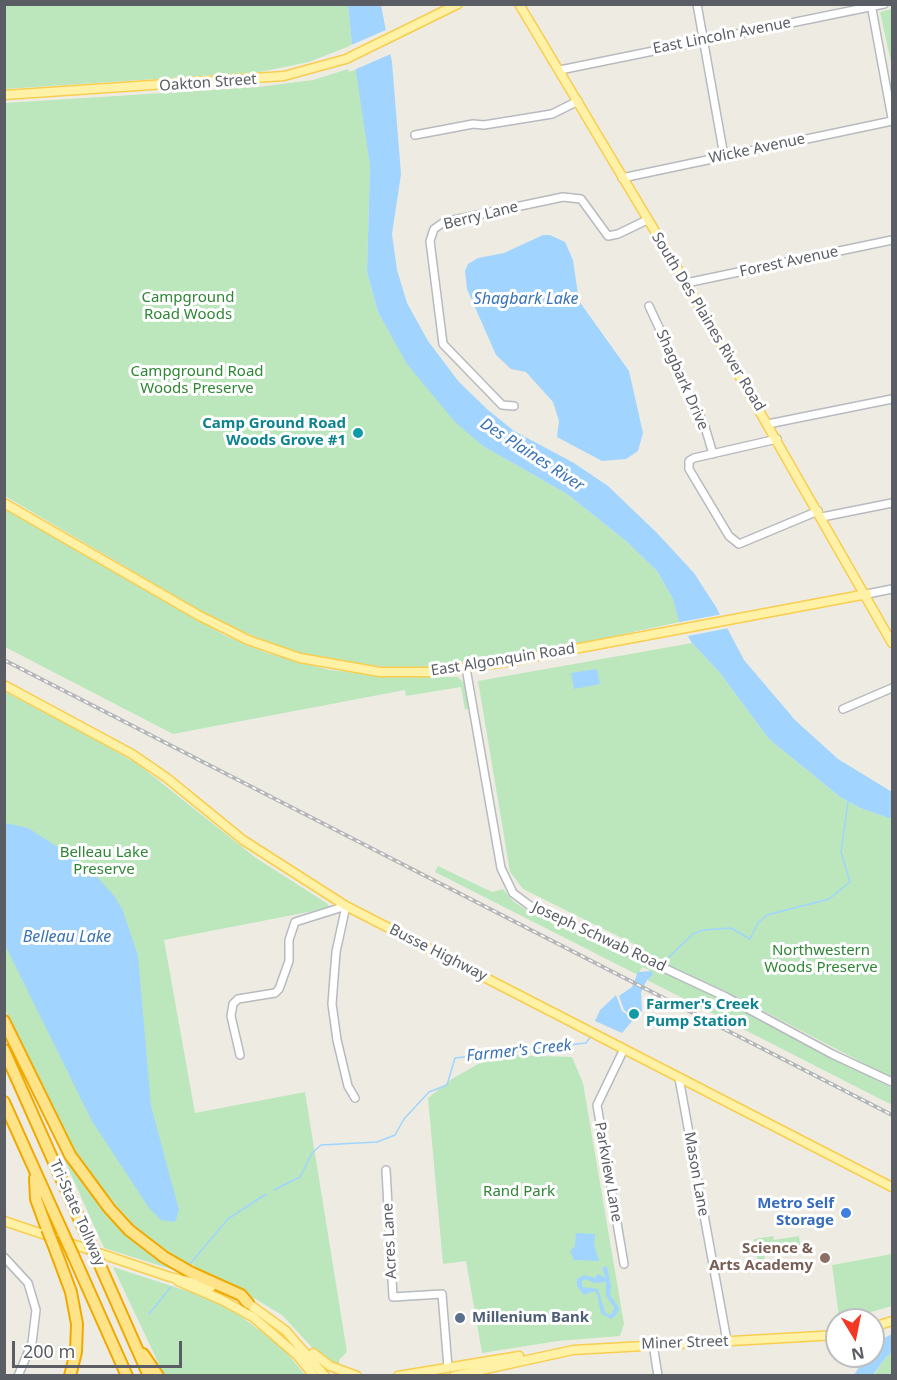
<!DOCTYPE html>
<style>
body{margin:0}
#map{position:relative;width:897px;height:1380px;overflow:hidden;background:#eeece2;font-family:"Noto Sans",sans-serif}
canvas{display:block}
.frame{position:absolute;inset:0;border:6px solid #5a5e64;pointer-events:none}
.north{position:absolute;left:825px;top:1308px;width:60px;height:60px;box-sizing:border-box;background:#fff;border:2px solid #bdbfc1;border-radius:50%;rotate:170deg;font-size:16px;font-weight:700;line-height:24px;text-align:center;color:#5a5e64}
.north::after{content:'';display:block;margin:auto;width:21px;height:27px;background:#f33723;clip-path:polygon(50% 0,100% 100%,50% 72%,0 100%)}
.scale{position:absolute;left:12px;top:1341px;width:170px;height:27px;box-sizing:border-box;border:3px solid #5a5e64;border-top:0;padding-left:8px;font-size:18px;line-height:21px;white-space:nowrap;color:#5a5e64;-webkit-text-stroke:4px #fff;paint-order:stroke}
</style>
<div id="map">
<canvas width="897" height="1380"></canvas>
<div class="frame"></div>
<div class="north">N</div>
<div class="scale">200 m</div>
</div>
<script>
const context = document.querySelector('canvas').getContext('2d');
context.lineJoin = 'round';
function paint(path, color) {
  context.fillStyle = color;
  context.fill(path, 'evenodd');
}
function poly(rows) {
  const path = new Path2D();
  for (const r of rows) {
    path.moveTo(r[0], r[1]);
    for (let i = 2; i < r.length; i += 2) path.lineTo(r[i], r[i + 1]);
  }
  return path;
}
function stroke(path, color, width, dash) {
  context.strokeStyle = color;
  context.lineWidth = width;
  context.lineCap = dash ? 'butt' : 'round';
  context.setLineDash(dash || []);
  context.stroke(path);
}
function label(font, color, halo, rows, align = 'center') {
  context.font = font + ' "Noto Sans",sans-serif';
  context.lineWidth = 6;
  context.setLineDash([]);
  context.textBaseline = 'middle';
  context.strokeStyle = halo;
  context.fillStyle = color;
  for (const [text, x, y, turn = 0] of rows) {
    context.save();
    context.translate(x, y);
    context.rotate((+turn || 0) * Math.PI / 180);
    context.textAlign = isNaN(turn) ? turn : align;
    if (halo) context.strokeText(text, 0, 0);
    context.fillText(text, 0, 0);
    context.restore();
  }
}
paint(poly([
 [5,5,348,5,352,45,309,62,260,72,5,89],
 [892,9,892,62,891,62,880,12],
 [348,69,349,72,357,69,370,166,367,272,378,312,390,332,483,446,567,494,626,541,657,571,673,599,680,622,520,656,476,662,469,659,452,666,392,668,314,657,282,648,218,621,5,496,5,103,258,87,313,80],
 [4,507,226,636,264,652,329,670,408,677,458,677,464,683,469,708,465,710,461,687,406,696,405,690,173,734,5,647],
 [692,643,720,673,769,739,840,797,860,808,892,819,892,1078,725,991,641,953,644,949,523,889,510,872,478,681],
 [5,692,90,736,139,765,256,858,328,904,329,908,164,940,195,1113,305,1092,347,1352,339,1360,340,1368,319,1355,282,1315,239,1289,194,1270,194,1265,186,1264,184,1266,145,1238,92,1177,63,1132,5,1009],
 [438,866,492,892,503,889,513,901,523,908,715,996,892,1088,892,1105,647,980,653,975,649,970,642,967,638,975,435,872],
 [508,1055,572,1057,583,1083,624,1324,620,1336,558,1341,482,1353,466,1261,443,1264,428,1098,452,1079,478,1064],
 [47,1121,121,1227,152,1255,175,1269,174,1270,104,1248],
 [773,1236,774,1240,799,1236,801,1248,764,1255,766,1267,759,1268,754,1239],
 [892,1254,892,1306,843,1320,839,1317,832,1265],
 [113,1267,209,1298,234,1311,283,1348,305,1375,164,1375],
 [892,1352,892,1375,873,1376,886,1357]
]), '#bce7bd');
paint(poly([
 [348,5,381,5,392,62,401,174,392,234,397,270,407,303,428,341,459,382,488,410,514,431,574,463,608,486,657,533,694,573,716,607,744,660,795,720,838,759,892,792,892,819,860,808,840,797,769,739,720,673,692,643,679,621,673,599,657,571,626,541,567,494,483,446,455,422,407,364,378,312,367,272,370,166,352,45],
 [543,235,550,235,565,242,573,260,579,301,629,371,643,433,638,451,626,459,602,461,557,437,559,421,553,402,526,372,511,369,496,355,467,289,465,271,468,264,478,258,504,253],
 [597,669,600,684,574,689,571,673],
 [5,823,28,828,87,866,115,897,123,911,138,956,151,1106,179,1210,175,1222,161,1220,149,1208,92,1121,5,945],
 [651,971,653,975,647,980,641,992,642,1011,640,1012,634,1007,628,1013,624,1010,619,996,632,987,638,972],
 [616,995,622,1011,634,1019,622,1033,595,1021,600,1010],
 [576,1233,595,1234,594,1244,599,1261,574,1260,570,1251,575,1246],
 [607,1266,611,1286,610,1295,619,1308,617,1314,611,1319,601,1313,597,1294,594,1291,584,1295,577,1286,577,1279,584,1275,595,1278,598,1274,606,1278,602,1268],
 [586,1279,594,1283,606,1282,606,1296,614,1307,613,1313,609,1315,605,1312,598,1289,582,1287,582,1281],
 [892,1334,892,1352,886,1357,873,1375,854,1375,866,1356,873,1356,875,1343]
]), '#a1d4ff');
paint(poly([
 [388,29,393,53,354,70,349,46],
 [723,614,729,628,688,636,680,622]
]), '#eeece2');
stroke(poly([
 [664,962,693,934,703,930,731,928,750,939,758,923,767,915,829,899,850,882,841,852,848,802],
 [274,1190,300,1177,312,1153,321,1145,377,1142,395,1135,404,1119,429,1092,447,1085,455,1058,586,1043,591,1036],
 [189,1265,228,1219,266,1194],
 [149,1314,171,1287],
 [99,1376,99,1375]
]), '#a1d4ff', 1.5);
const minor = poly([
 [697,4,724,156],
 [871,4,892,118],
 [560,70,884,4],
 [415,135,473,124,484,125,552,114,578,101],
 [622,178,892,121],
 [686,283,892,240],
 [649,306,705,427,713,454],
 [514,406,502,405,443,344,430,241,434,229,444,222,563,197,581,199,608,236,618,234,647,220],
 [768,424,892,399],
 [777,439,694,458,689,461,689,469,729,536,739,544,818,511],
 [822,517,892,503],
 [867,594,892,589],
 [466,668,501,868,513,893,529,905,726,997,832,1054,892,1082],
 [843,709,892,688],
 [346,906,336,952,332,1004,337,1040,348,1086,355,1098],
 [624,1049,597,1105,624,1264],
 [240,1055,231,1016,233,1004,238,999,275,993,279,989,289,961,289,940,295,922,346,906],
 [679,1078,727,1341],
 [386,1170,393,1297,442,1294,448,1367],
 [4,1257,28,1283,36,1310,32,1343,18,1376],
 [653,1344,658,1376]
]);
const major = poly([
 [519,4,686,283,892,643],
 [4,95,284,76,346,59,458,4],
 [4,503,198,615,248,640,300,658,380,672,432,672,500,663,867,594],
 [4,685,132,754,167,778,243,840,346,906,892,1187],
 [4,1221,170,1277,211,1287],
 [178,1281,222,1300,253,1317,297,1355,314,1376],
 [245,1301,286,1331,325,1376],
 [873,1327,892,1321],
 [313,1353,330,1366,357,1376],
 [398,1376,519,1356],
 [454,1376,573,1350,837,1335]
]);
const highway = poly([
 [4,1021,70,1155,109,1208,129,1230,164,1257,192,1273,241,1295,248,1303],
 [4,1050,89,1241],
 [4,1102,63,1233],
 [35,1178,36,1199,47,1229],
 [55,1249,71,1292,77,1324,76,1352,70,1376],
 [73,1255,127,1376],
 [99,1263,149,1376],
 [143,1354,158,1376]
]);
stroke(minor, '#b7babf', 10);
stroke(major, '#f9cd4f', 11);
stroke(highway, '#f0a900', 14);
stroke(minor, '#fff', 7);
stroke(major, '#fff2a6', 8);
stroke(highway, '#ffe388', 10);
const rail = poly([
 [4,660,892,1115]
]);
stroke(rail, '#b5b6b7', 4);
stroke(rail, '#fff', 1.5, [4.5]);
const highwayBridge = poly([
 [47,1229,55,1249],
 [63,1233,73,1255],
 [89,1241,99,1263]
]);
stroke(highwayBridge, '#f0a900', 14, []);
stroke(highwayBridge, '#ffe388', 10);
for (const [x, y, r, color] of [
 [358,433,6,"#0f9aa8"],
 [634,1014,6,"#0f9aa8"],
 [846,1213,6,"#3f7fe0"],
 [825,1258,6,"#8d6e63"],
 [460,1318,6,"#5c6f8a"]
]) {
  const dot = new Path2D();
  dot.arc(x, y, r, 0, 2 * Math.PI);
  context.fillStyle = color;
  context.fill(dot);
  stroke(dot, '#fff', 2);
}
label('15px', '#5a5e64', '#fff', [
 ["East Lincoln Avenue",722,36,-11],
 ["Oakton Street",208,83,-4],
 ["Wicke Avenue",757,149,-12],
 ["Berry Lane",481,216,-14],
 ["Forest Avenue",789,262,-12],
 ["South Des Plaines River Road",708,322,59],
 ["Shagbark Drive",682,380,66],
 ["East Algonquin Road",503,660,-9],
 ["Joseph Schwab Road",599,937,25],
 ["Busse Highway",438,953,27],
 ["Parkview Lane",608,1172,80],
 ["Mason Lane",696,1174,80],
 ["Tri-State Tollway",77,1213,66],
 ["Acres Lane",390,1241,-93],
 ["Miner Street",685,1343,-2]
]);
label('15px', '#2f8635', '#fff', [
 ["Campground",188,298],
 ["Road Woods",188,315],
 ["Campground Road",197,372],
 ["Woods Preserve",197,389],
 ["Belleau Lake",104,853],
 ["Preserve",104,870],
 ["Northwestern",821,951],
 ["Woods Preserve",821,968],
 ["Rand Park",519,1192]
]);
label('bold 15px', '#0d838f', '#fff', [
 ["Camp Ground Road",346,424],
 ["Woods Grove #1",346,441],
 ["Farmer's Creek",646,1005,"left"],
 ["Pump Station",646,1022,"left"]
], 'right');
label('bold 15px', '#366cbe', '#fff', [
 ["Metro Self",834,1204],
 ["Storage",834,1221]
], 'right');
label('bold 15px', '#785e54', '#fff', [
 ["Science &",813,1249],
 ["Arts Academy",813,1266]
], 'right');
label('bold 15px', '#4e5e75', '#fff', [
 ["Millenium Bank",472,1318]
], 'left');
label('italic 16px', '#3873b7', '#fff', [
 ["Shagbark Lake",526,299],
 ["Des Plaines River",532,455,33],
 ["Belleau Lake",67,937],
 ["Farmer's Creek",519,1051,-6]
]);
</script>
